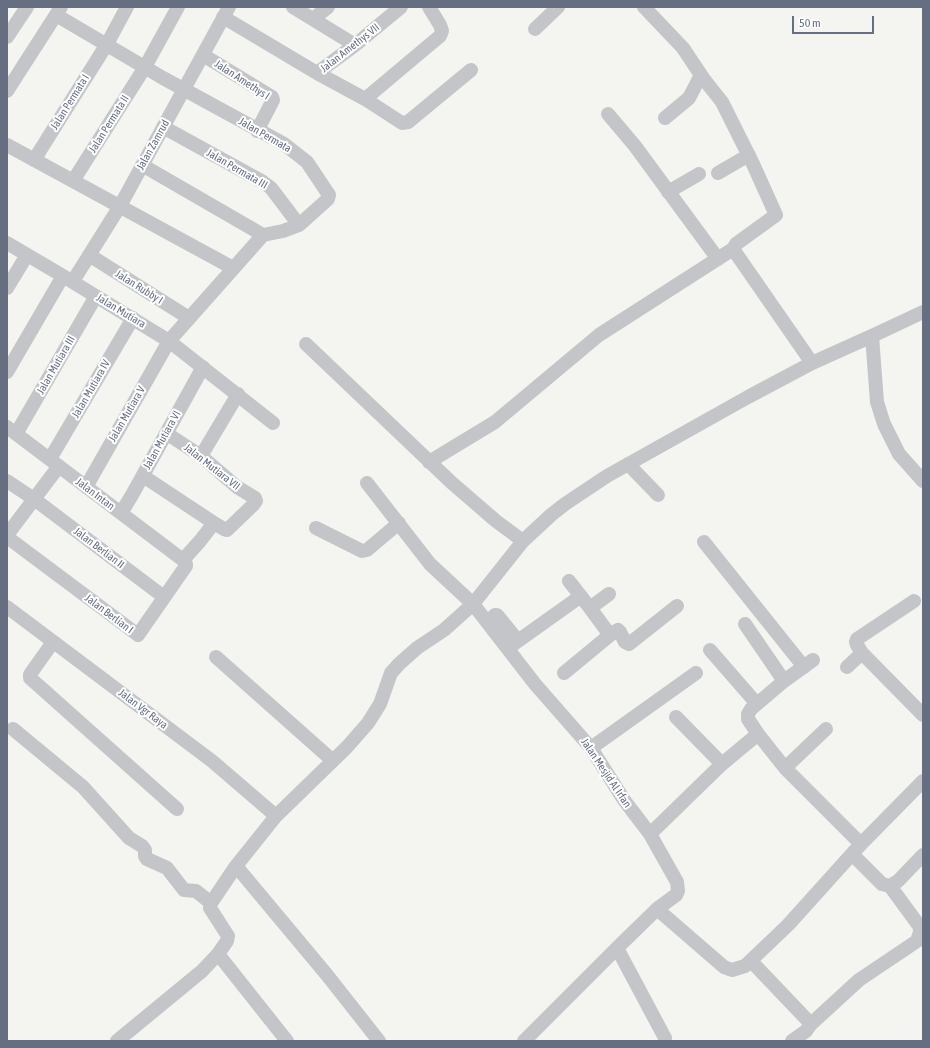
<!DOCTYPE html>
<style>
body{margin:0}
#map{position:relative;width:930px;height:1048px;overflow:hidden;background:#f4f5f1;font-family:"Asap Condensed",sans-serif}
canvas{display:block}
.frame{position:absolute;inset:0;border:8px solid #656f81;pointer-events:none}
.scale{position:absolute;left:792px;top:16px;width:82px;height:18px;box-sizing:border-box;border:2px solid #656f81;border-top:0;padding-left:5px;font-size:12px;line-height:14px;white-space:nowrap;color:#656f81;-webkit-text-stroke:3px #fff;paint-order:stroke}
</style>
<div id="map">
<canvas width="930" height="1048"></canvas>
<div class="frame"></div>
<div class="scale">50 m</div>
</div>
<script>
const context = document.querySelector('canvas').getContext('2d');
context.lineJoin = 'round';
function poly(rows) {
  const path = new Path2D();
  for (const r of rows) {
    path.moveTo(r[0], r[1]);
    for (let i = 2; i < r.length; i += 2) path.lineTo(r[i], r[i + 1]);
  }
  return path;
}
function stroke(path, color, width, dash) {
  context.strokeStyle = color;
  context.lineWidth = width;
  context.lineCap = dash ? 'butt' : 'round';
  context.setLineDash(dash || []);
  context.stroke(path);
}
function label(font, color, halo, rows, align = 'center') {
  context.font = font + ' "Asap Condensed",sans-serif';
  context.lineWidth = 4;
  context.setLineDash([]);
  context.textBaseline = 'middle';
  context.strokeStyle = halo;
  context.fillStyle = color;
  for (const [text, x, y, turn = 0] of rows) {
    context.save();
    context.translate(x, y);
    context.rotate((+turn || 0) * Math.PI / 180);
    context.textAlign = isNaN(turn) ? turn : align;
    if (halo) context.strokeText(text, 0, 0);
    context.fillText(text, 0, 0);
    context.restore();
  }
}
stroke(poly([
 [293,7,355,45],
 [644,7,683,48,703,78,722,102,753,164,776,215,736,244,733,249,812,363],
 [56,15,163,78,284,144,307,162,329,195,328,199,299,225,283,231,263,235,169,341,86,487],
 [223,17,317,73,365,99,402,123,408,122,471,70],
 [313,19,328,7],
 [535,29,558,7],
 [7,37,27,7],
 [203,55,272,97,273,100,272,102,257,131],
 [317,73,355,45,401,7],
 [7,91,61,7],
 [365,99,440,36,442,31,440,25,429,7],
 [608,114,635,146,718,259],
 [665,118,689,98,701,75],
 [163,127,263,182,271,188,299,225],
 [7,145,233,268],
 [34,160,107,44,127,7],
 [142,165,263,235],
 [718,173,749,155],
 [73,181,145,67,178,7],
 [668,192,699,174],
 [7,243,63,276,169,341,273,423],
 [89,255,189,318],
 [73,281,120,206,229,7],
 [7,288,27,255],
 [872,336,877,402,884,424,899,454,923,481],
 [306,344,452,483,496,521,523,541],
 [7,372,63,276],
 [7,427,183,560,186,564,186,566,138,635,7,537],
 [166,433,201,456,237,487,255,498,256,501,253,505,227,530,224,529,214,523],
 [16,434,96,296],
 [201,456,238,394],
 [50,459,133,318],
 [429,462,495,422,599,335,733,249],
 [628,464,658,495],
 [143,476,214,523,200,541,183,560],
 [7,481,34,499,164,597],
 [367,483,430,564,473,604,535,684,591,748,624,800,650,834,677,882,678,891,676,895,657,909],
 [121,513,132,495,203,367],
 [316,528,362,551,367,550,399,523],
 [7,535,59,466],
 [704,542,804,667],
 [569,581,590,608,609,594],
 [7,607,212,761,276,816],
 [488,622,495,615,497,615,518,641],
 [745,624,784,681],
 [610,635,618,630,620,632,625,642,629,644,677,606],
 [53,642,31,673,30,675,30,678,177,809],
 [508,648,581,596],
 [710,650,757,704],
 [862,653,857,645,856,642,857,639,914,601],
 [216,657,332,760],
 [847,667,862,653,923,715],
 [564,673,610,635,590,608],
 [676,717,722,764],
 [13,729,83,787,129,838,142,846,145,850,145,856,147,859,167,868,184,890,196,891,211,903],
 [758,734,785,768,861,844],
 [591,748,696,673],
 [785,768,826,729],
 [650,834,722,764,758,734,748,719,748,714,751,709,784,681,813,660],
 [852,854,882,884,890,886,898,881,923,855],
 [236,866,327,975,379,1041],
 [617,948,665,1038],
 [218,954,287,1041],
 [751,961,811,1024,806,1031,792,1041],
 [811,1024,859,980,917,941,920,932,920,927,890,886],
 [117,1041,202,971,218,954,227,941,228,936,210,908,211,903,236,866,276,816,347,747,368,723,380,704,391,673,399,664,417,648,444,630,473,604,523,541,551,515,565,504,607,476,748,397,812,363,872,336,923,312],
 [524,1041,617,948,657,909,724,967,732,970,745,966,788,925,861,844,923,781]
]), '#c3c5c9', 14);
label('11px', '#656f81', '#fff', [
 ["Jalan Amethys VII",350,48,-38],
 ["Jalan Amethys I",242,80,33],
 ["Jalan Permata I",70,102,-58],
 ["Jalan Permata II",109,124,-58],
 ["Jalan Permata",265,135,30],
 ["Jalan Zamrud",153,145,-61],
 ["Jalan Permata III",237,169,30],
 ["Jalan Rubby I",139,287,32],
 ["Jalan Mutiara",121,311,31],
 ["Jalan Mutiara III",56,365,-60],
 ["Jalan Mutiara IV",91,389,-60],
 ["Jalan Mutiara V",127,414,-60],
 ["Jalan Mutiara VI",162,440,-61],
 ["Jalan Mutiara VII",212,467,38],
 ["Jalan Intan",95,494,37],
 ["Jalan Berlian II",99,548,37],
 ["Jalan Berlian I",109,614,37],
 ["Jalan Vgr Raya",143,709,37],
 ["Jalan Mesjid Al Irfan",606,773,56]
]);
</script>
